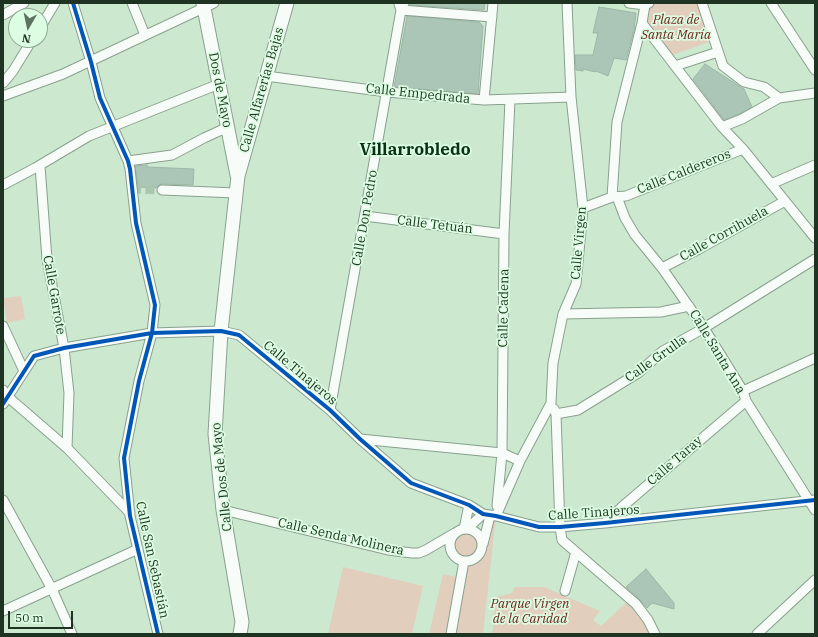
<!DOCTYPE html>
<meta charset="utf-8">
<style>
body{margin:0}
#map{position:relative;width:818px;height:637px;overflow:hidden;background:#cce9d0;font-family:"IBM Plex Serif",serif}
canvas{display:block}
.frame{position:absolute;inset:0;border:4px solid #1e3322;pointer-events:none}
.north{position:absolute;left:8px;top:8px;width:40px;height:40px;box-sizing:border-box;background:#dcfde1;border:1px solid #90ac95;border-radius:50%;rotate:189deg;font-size:11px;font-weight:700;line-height:16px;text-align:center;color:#1e3322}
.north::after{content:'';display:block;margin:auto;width:14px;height:18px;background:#5b735f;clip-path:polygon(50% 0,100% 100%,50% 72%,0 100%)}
.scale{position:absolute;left:8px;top:611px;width:65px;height:18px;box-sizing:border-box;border:2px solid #1e3322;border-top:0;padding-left:5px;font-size:12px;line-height:14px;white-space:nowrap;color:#1e3322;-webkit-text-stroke:3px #dcfde1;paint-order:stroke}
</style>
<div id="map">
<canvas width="818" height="637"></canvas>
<div class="frame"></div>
<div class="north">N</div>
<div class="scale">50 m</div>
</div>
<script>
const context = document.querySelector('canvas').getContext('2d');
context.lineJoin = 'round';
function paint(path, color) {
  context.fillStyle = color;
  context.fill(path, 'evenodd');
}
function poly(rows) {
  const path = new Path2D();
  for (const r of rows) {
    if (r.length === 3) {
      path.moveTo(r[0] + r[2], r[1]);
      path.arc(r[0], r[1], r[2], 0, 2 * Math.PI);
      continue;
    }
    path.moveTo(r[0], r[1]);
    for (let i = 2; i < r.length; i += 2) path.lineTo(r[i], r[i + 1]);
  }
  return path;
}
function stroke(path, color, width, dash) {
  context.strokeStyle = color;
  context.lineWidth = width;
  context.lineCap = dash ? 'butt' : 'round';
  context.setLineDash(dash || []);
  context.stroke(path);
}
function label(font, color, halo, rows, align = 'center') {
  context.font = font + ' "IBM Plex Serif",serif';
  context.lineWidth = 3.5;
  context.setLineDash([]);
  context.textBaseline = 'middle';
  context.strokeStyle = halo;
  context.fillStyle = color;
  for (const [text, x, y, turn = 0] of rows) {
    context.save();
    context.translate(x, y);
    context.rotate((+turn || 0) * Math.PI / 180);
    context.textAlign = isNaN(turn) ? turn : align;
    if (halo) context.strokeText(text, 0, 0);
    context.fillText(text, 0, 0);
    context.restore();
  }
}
paint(poly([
 [649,3,702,3,714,40,667,57,642,23],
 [21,296,25,319,7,323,3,298],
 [490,516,496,516,483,634,429,634,443,574,461,578,464,561,471,560,476,557,481,552],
 [465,546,12],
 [343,567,423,586,412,634,328,634],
 [514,587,544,587,600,611,593,620,601,626,628,601,644,619,652,634,492,634,496,597,512,593]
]), '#e1cebd');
const building = poly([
 [410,3,485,3,484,10,410,5,410,3],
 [599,7,636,13,634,30,626,60,614,58,608,76,596,71,595,72,583,69,583,71,576,70,575,55,593,55,598,33,593,33,599,7],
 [407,16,479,22,483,26,478,94,394,87,407,16],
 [705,64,744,89,752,107,739,114,724,120,693,79,705,64],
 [147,165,147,167,194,169,193,185,162,184,159,185,156,188,138,187,135,166,147,165],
 [646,569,674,603,674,609,652,603,647,608,640,600,626,587,646,569]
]);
paint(building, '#abc6b6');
stroke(building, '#9cb6a7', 1);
stroke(poly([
 [132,189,162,190]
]), '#a9c5ad', 9, [9, 4.5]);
const street = poly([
 [73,3,91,62,100,98,128,161,130,169,136,223,155,305,152,333,139,381,124,458,130,516,158,634],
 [132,3,145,35],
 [629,3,645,5],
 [649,3,645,5,642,23,617,122,612,197,626,196,743,149],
 [702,3,723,66,744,82,764,87,779,98],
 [771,3,815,70],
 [399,4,401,10,492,17],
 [3,15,24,3],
 [642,23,722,127,743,149,815,238],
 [40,28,55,3],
 [675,66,718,52],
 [266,76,387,92,484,100,571,97],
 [3,83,13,71,32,40],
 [3,96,63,74,214,3],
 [484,100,493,3],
 [722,127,742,119,779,98,815,93],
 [128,161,172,155,204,138,228,127],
 [40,166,47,259,64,348,69,393,67,448],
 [771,184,815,165],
 [3,185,35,168,89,136,219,84],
 [162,190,236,193],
 [617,197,625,218,635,235,662,268,704,328,743,391,746,401,815,510],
 [583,208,612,197],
 [365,216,504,234],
 [662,268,699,249,785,201],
 [563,314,661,312,689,306],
 [3,326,24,371],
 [3,390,8,397,67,448,130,513],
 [743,391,815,358],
 [3,404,34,356,64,348,152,333,221,331,239,335,330,410,360,439,411,483,469,505,483,514,496,516,539,527,560,527,605,523,815,500],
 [554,409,556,414,560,527,562,540,636,604,648,620,655,634],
 [330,410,401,10,404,3],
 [556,414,578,410,638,373,663,351,704,328,815,259],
 [360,439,502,453,520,461],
 [3,500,52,589,72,634],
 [497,506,502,453,504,234,510,100],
 [223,510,388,550,412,553,419,553,426,550,455,533],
 [496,516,520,461,551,403,553,363,563,314,576,284,583,208,571,97,567,3],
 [605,523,623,506,746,401],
 [466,545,16],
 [464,529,469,505],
 [467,529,483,514],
 [483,544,490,516],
 [565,591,576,552],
 [3,611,138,549],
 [451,634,464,561],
 [757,634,815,580]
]);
const secondary = poly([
 [203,3,237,175],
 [240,634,242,622,223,510,215,434,221,331,238,176,287,3]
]);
stroke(street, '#89a08d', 11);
stroke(secondary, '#89a08d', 15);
stroke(street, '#f7fcf8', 9);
stroke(secondary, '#f7fcf8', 13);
stroke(poly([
 [73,3,91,62,100,98,128,161,130,169,136,223,155,305,152,333,139,381,124,458,130,516,158,634],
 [3,404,34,356,64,348,152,333,221,331,239,335,330,410,360,439,411,483,469,505,483,514,496,516,539,527,560,527,605,523,815,500]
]), '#0057b8', 4);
label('italic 13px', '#6c1d15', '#dcfde1', [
 ["Plaza de",676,20],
 ["Santa María",676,35],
 ["Parque Virgen",530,604],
 ["de la Caridad",530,619]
]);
label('13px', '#1e3322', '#dcfde1', [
 ["Dos de Mayo",220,90,79],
 ["Calle Alfarerías Bajas",262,90,-74],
 ["Calle Empedrada",418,94,6],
 ["Calle Caldereros",684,172,-22],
 ["Calle Don Pedro",365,218,-80],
 ["Calle Tetuán",435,225,7],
 ["Calle Corrihuela",724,234,-29],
 ["Calle Virgen",579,243,-85],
 ["Calle Garrote",54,295,80],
 ["Calle Cadena",504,308,-89],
 ["Calle Santa Ana",717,352,59],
 ["Calle Grulla",656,359,-35],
 ["Calle Tinajeros",300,373,40],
 ["Calle Taray",675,461,-41],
 ["Calle Dos de Mayo",222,477,-96],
 ["Calle Tinajeros",594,513,-4],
 ["Calle Senda Molinera",341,537,13],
 ["Calle San Sebastián",152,560,78]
]);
label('bold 17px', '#0b3217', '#dcfde1', [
 ["Villarrobledo",415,150]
]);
</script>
